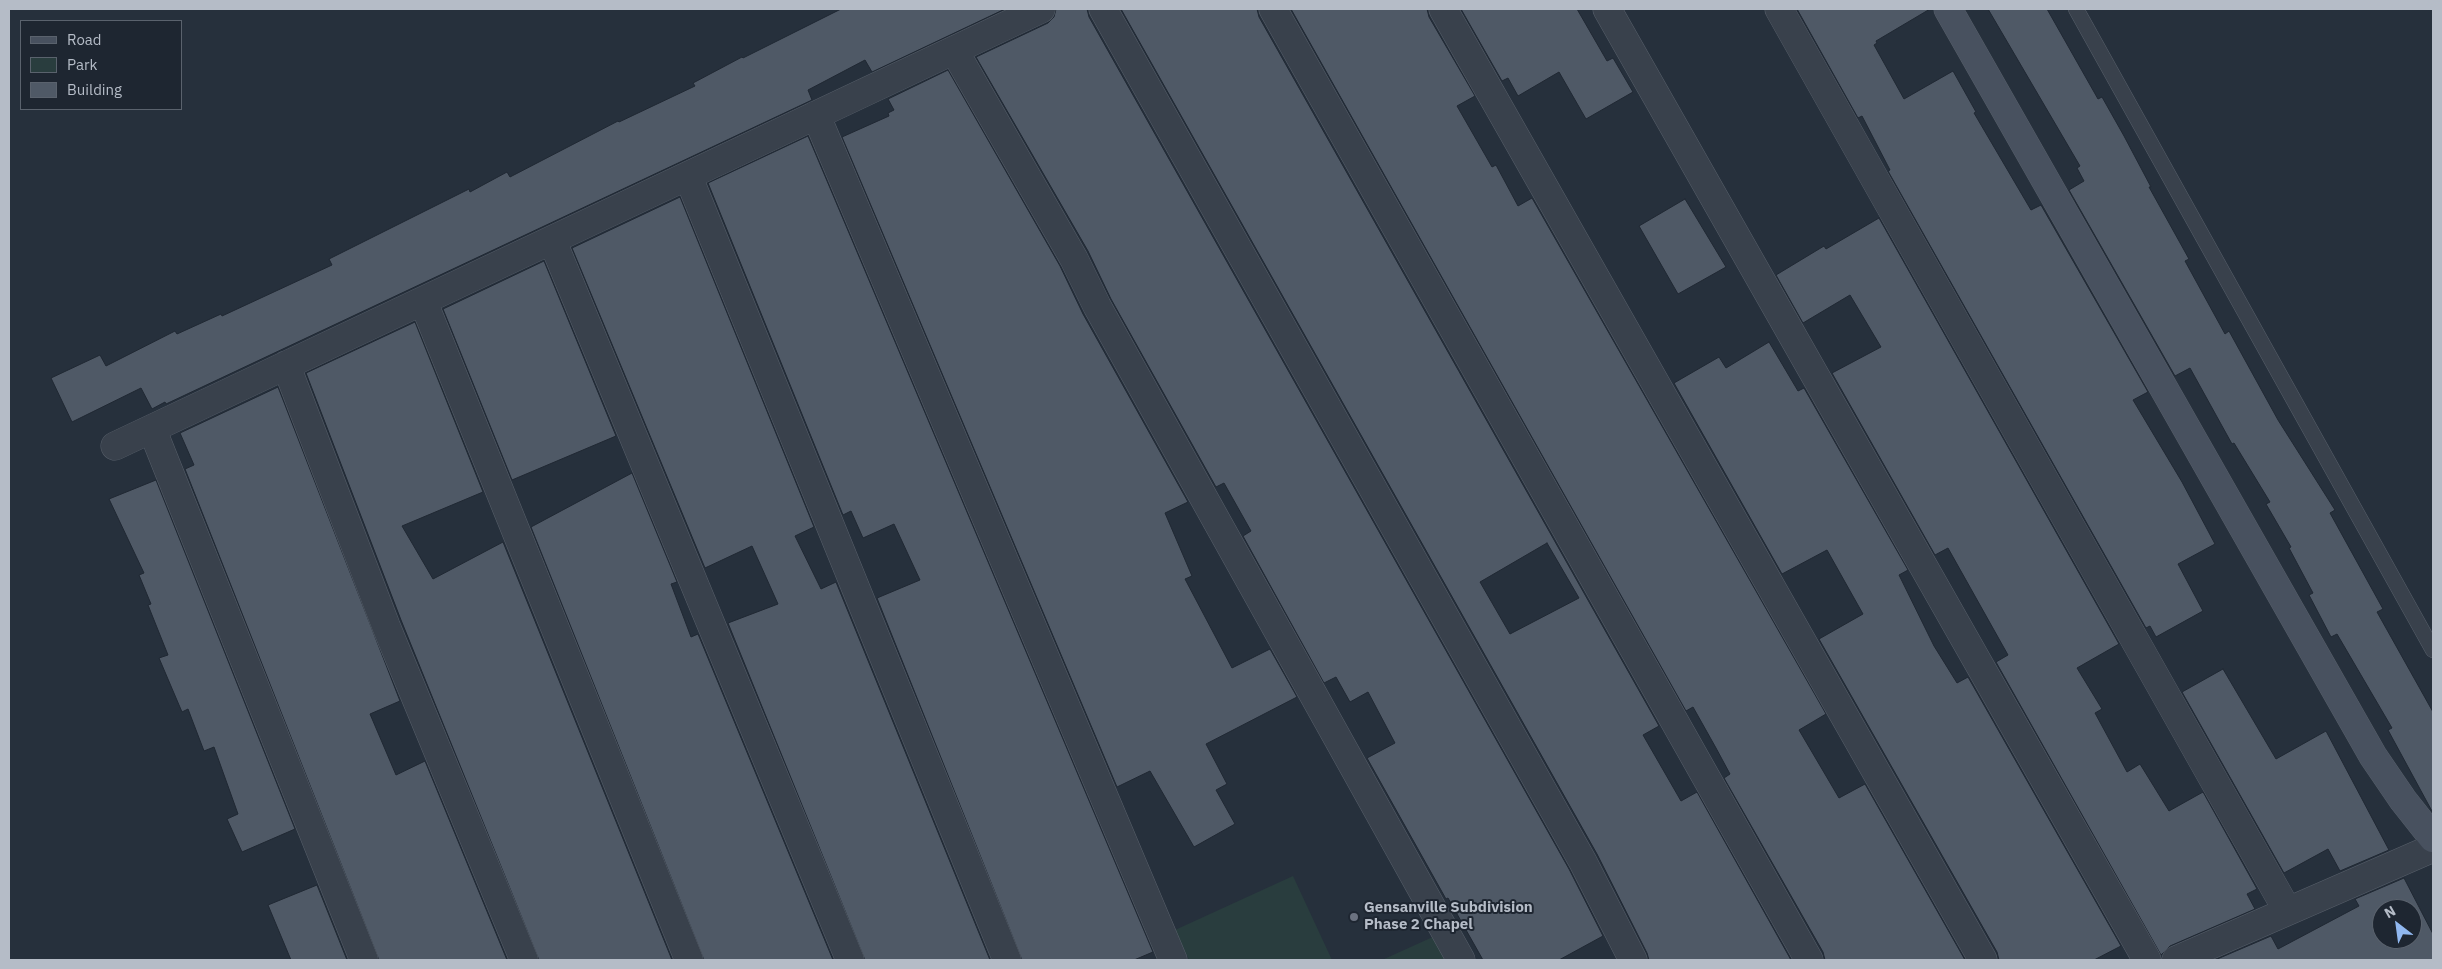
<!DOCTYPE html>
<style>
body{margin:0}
#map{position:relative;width:2442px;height:969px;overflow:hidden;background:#26303c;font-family:"IBM Plex Sans",sans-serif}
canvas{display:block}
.frame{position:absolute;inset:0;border:10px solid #b5bcc7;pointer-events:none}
.legend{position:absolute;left:20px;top:20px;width:162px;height:90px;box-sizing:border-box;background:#1e2631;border:1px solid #5a626d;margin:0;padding:6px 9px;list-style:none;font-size:15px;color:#b5bcc7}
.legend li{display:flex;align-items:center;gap:10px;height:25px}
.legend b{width:25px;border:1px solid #5a626d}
.north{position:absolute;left:2372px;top:899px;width:50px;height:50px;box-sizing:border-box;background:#1e2631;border:1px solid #5a626d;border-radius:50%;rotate:330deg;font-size:14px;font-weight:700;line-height:20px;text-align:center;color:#b5bcc7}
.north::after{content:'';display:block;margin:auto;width:18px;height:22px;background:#91b8f0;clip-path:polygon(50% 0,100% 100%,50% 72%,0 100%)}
</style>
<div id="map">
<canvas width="2442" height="969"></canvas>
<div class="frame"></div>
<ul class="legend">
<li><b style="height:6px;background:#48515f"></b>Road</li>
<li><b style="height:14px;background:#293d3e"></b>Park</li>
<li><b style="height:14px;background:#4f5966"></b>Building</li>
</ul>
<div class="north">N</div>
</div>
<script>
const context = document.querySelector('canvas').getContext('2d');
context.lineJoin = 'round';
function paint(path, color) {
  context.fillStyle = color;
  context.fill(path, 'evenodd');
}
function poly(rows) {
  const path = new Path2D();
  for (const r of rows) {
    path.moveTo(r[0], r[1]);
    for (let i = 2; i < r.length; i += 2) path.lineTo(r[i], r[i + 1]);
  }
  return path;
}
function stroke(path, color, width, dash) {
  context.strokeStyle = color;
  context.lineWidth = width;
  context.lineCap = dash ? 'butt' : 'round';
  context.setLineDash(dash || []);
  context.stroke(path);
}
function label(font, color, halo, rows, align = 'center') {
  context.font = font + ' "IBM Plex Sans",sans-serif';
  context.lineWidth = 4;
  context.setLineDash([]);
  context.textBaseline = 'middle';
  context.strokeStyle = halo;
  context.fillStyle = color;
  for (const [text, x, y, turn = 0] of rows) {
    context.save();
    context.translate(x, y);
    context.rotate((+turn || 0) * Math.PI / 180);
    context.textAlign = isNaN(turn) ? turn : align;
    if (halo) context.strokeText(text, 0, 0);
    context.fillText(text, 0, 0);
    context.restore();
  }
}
paint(poly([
 [1293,876,1332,960,1189,960,1175,930],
 [1446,931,1459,960,1382,960]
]), '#293d3e');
const building = poly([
 [841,9,1005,9,872,72,865,60,808,90,812,100,166,404,165,402,152,409,141,388,72,422,51,378,100,355,106,366,175,331,177,334,221,314,222,316,332,265,329,259,469,189,470,192,507,172,510,177,618,121,619,122,695,86,693,83,742,57,743,58,841,9],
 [1056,9,1087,9,1089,17,1569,869,1603,936,1559,960,1483,960,1448,898,1446,899,1367,758,1395,743,1368,692,1350,702,1336,677,1324,683,1243,536,1251,531,1224,483,1216,487,1111,299,1088,251,976,57,1048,23,1054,17,1056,9],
 [1121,9,1257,9,1259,17,1659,726,1643,735,1681,801,1697,792,1791,960,1649,960,1647,953,1597,854,1121,9],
 [1547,543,1579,598,1510,634,1480,582,1547,543],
 [1291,9,1427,9,1429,17,1475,96,1457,106,1492,167,1496,165,1518,206,1532,198,1826,714,1799,730,1839,798,1865,784,1965,960,1825,960,1823,952,1724,778,1730,774,1716,748,1693,707,1686,711,1291,9],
 [1461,9,1577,9,1607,61,1613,58,1633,92,1586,119,1559,72,1518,96,1508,78,1502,81,1461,9],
 [1797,9,1930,9,1876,41,1877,43,1874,45,1904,99,1953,71,1976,112,1974,113,2031,210,2041,205,2148,392,2133,400,2182,482,2215,544,2178,564,2203,611,2156,637,2150,626,2146,628,1888,171,1890,170,1862,116,1858,118,1797,9],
 [1988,9,2047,9,2098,99,2102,97,2124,136,2151,187,2149,187,2189,259,2185,261,2225,334,2229,331,2278,420,2335,510,2330,513,2383,609,2377,612,2433,712,2433,813,2388,730,2392,728,2337,634,2331,637,2309,595,2313,593,2289,548,2291,547,2266,504,2270,502,2234,443,2232,444,2190,368,2175,376,2069,190,2084,181,2077,168,2080,166,1988,9],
 [948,70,1060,266,1083,314,1188,502,1165,513,1192,576,1185,579,1232,668,1270,649,1297,697,1206,744,1227,784,1216,790,1235,824,1194,847,1150,771,1117,787,842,137,889,116,888,113,894,110,888,99,948,70],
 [808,136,1153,952,1134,960,1022,960,877,598,920,580,894,524,863,538,851,511,843,515,708,183,808,136],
 [680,197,814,527,795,536,821,589,836,582,990,960,865,960,728,623,778,604,752,546,705,568,572,248,680,197],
 [1685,199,1726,267,1678,294,1639,226,1685,199],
 [1879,218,2119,644,2077,668,2102,709,2095,713,2127,772,2140,764,2169,811,2203,792,2257,889,2247,894,2255,909,2170,946,2161,955,1996,662,2008,655,1948,548,1935,555,1832,373,1881,347,1850,295,1803,323,1776,275,1824,246,1826,249,1879,218],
 [544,261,616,436,512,480,443,309,544,261],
 [415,322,483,492,402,526,433,579,503,542,672,960,539,960,401,620,306,373,415,322],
 [1769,342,1798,391,1804,388,1908,570,1899,575,1934,646,1957,683,1968,677,2121,946,2094,960,1999,960,1997,952,1819,639,1863,614,1827,550,1782,574,1674,383,1719,357,1726,368,1769,342],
 [278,387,400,701,370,714,396,775,425,761,507,960,379,960,185,469,194,465,180,433,278,387],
 [632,473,677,582,671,584,691,637,698,634,833,960,704,960,531,527,632,473],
 [156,480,295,829,242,852,227,819,238,814,214,747,204,751,188,709,182,712,159,658,168,655,148,605,151,604,139,575,144,573,109,499,156,480],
 [2223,669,2276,759,2326,731,2389,850,2340,871,2328,849,2284,873,2182,692,2223,669],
 [2404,878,2433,934,2433,960,2215,960,2271,936,2278,949,2359,906,2355,899,2404,878],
 [2382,909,2412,909,2412,939,2382,939,2382,909],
 [317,885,347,960,291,960,268,905,317,885]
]);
paint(building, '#4f5966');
stroke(building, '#202833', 1);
const lane = poly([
 [2076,9,2433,650]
]);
const street = poly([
 [1103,9,1583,862,1633,960],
 [1273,9,1809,960],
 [1443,9,1983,960],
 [1607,9,2147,960],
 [1779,9,2287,910],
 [954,50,1074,259,1097,306,1461,960],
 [816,115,1173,960],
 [688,176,1007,960],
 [552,240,850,960],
 [423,301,689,960],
 [286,365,386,626,524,960],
 [152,429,364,960],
 [115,446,1041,9],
 [2176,960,2433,848]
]);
const secondary = poly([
 [1948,9,2373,756,2403,800,2433,838]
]);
stroke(lane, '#575f6a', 16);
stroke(street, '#575f6a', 29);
stroke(secondary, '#575f6a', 29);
stroke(lane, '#39414c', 15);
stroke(street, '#39414c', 28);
stroke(secondary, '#48515f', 28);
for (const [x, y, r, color] of [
 [1354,917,5,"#6b7280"]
]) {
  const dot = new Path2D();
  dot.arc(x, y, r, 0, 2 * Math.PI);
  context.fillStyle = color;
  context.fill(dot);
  stroke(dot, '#1e2631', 2);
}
label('bold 15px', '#b5bcc7', '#1e2631', [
 ["Gensanville Subdivision",1364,908],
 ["Phase 2 Chapel",1364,925]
], 'left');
</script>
